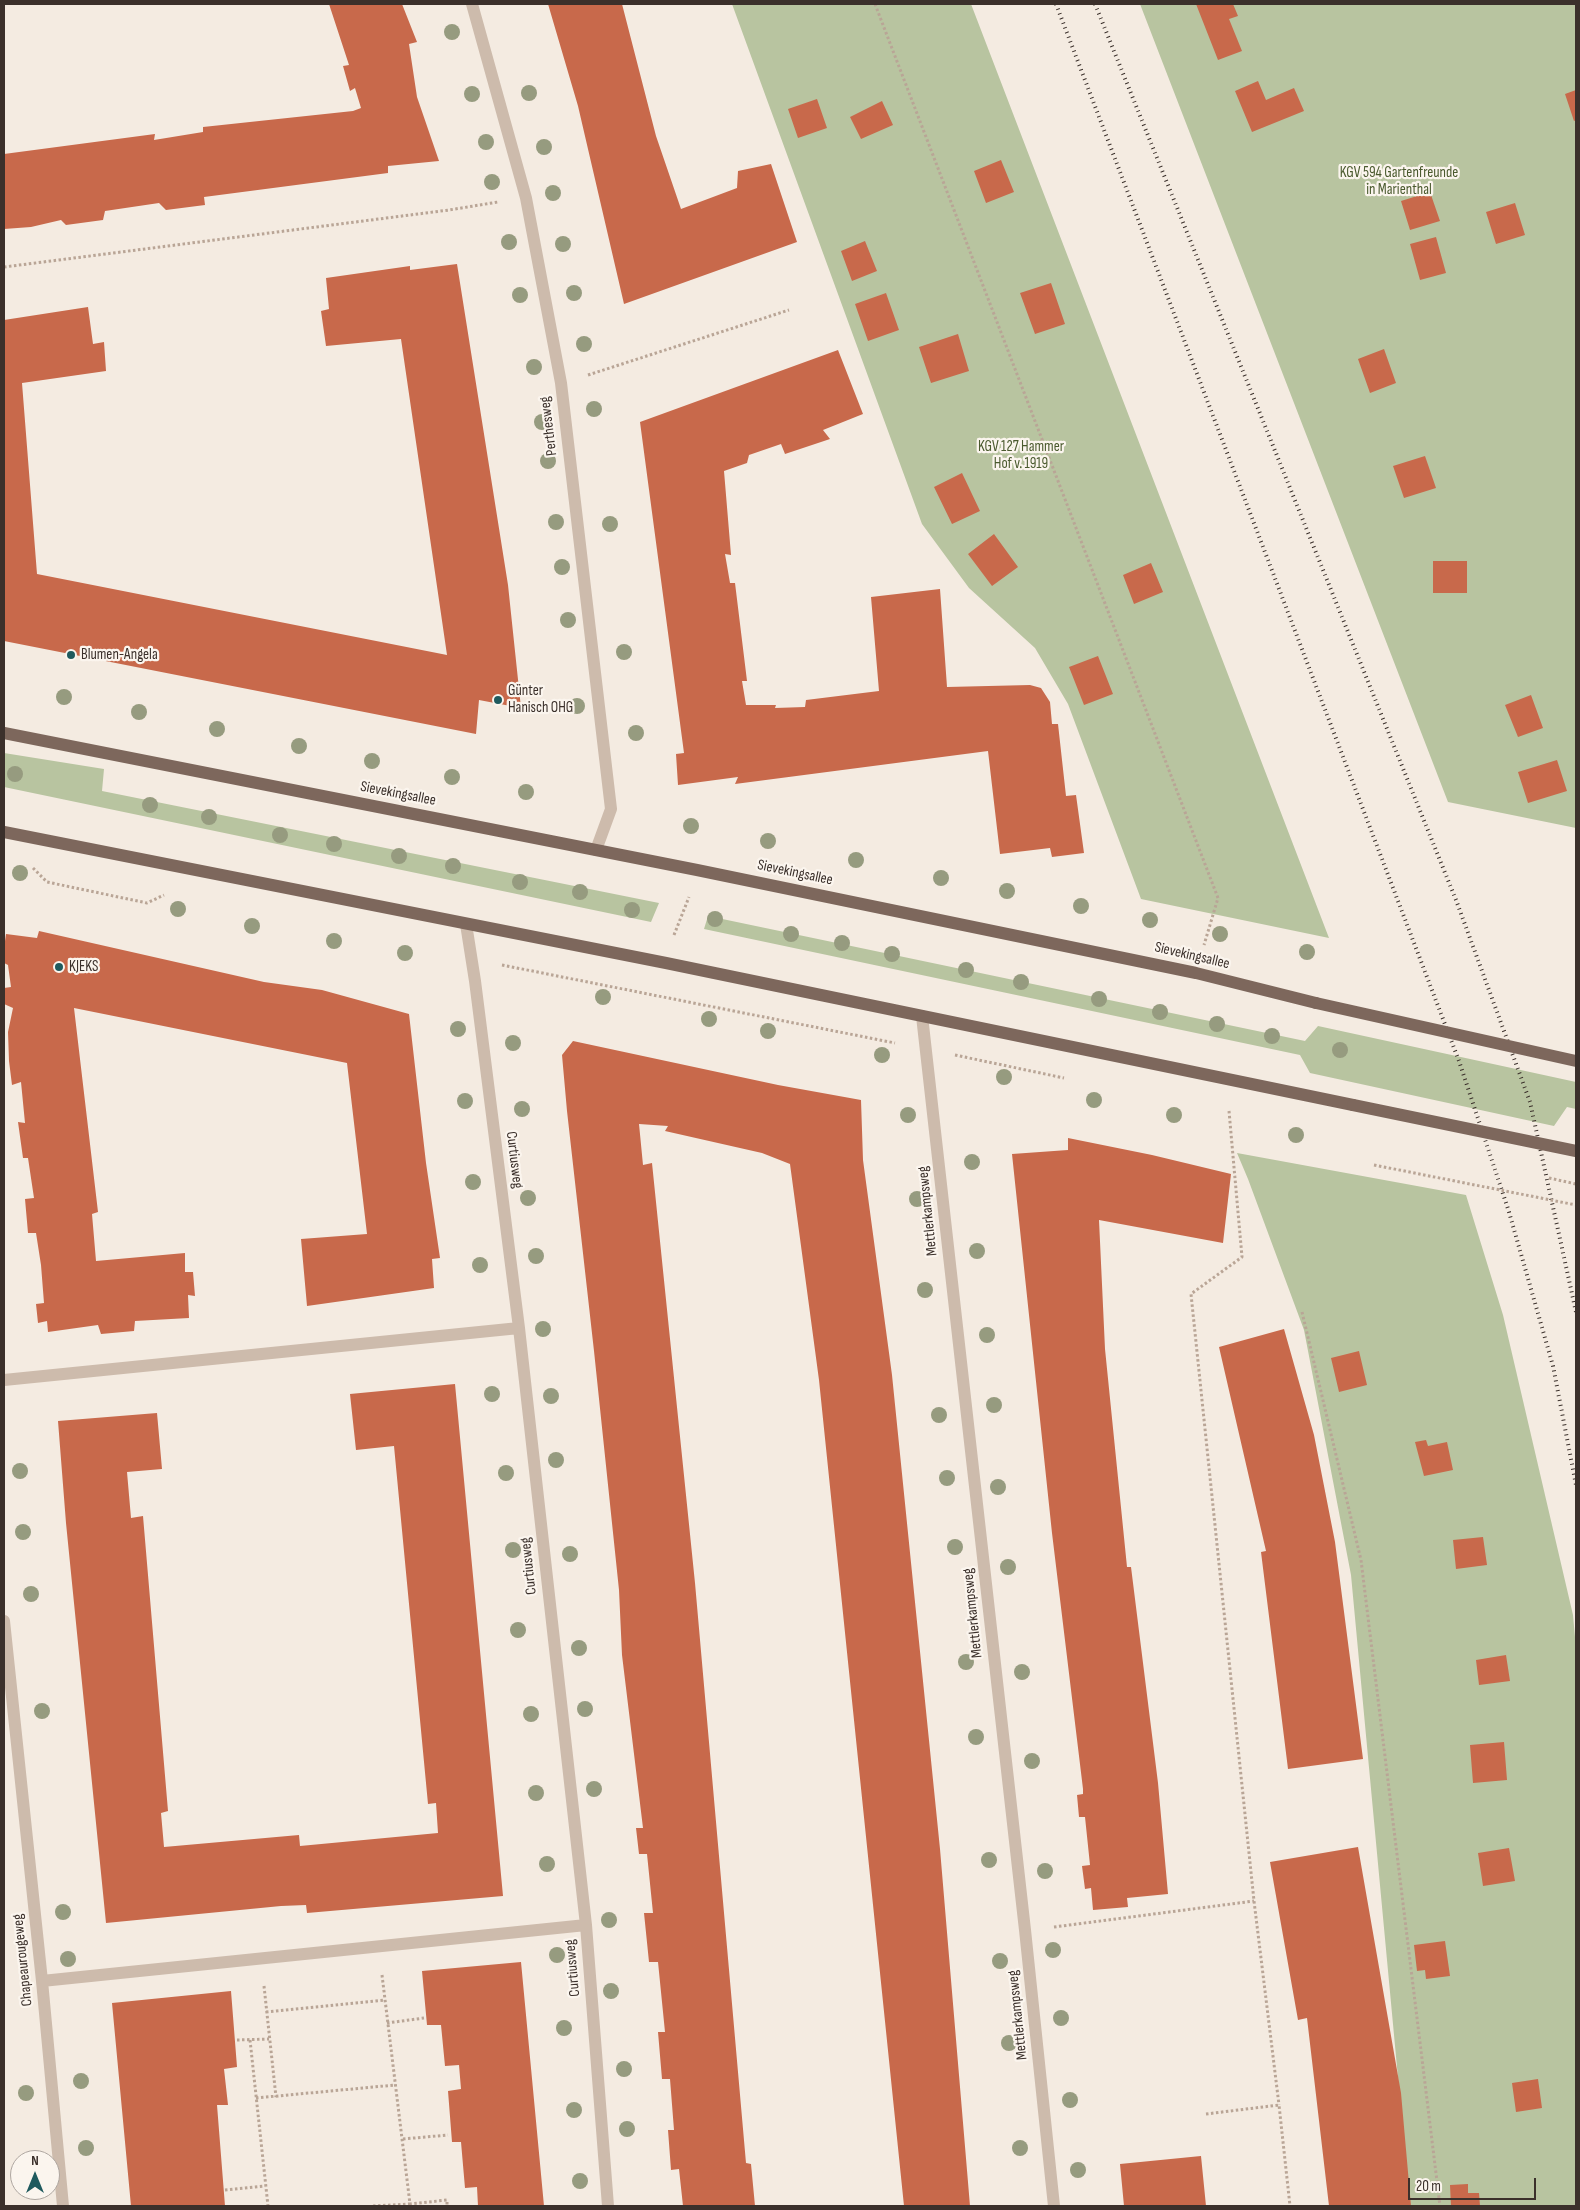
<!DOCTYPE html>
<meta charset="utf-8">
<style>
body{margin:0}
#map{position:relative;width:1580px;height:2210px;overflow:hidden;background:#f4ebe1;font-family:"Sofia Sans Condensed",sans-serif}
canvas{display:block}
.frame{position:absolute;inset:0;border:5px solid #3b302b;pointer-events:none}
.north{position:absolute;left:10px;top:2150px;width:50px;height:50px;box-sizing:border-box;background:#fbf5ee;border:1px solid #aea6a0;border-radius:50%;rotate:0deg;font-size:14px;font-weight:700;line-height:20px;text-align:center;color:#3b302b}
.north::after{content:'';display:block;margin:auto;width:18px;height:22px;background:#1f5a5e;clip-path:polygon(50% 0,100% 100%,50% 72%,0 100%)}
.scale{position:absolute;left:1408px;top:2178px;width:128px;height:22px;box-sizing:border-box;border:2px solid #3b302b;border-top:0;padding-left:6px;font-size:15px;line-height:18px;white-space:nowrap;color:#3b302b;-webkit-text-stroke:4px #fbf5ee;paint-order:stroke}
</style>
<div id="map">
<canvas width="1580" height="2210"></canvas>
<div class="frame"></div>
<div class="north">N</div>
<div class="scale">20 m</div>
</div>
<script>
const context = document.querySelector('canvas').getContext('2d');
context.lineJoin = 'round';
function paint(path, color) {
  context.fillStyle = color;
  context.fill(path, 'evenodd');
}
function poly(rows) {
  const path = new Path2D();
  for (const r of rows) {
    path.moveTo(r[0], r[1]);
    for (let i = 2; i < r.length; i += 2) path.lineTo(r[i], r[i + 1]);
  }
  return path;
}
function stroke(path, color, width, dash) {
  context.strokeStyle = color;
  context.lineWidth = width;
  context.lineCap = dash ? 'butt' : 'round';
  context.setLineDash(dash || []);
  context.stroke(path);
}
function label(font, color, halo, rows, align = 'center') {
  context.font = font + ' "Sofia Sans Condensed",sans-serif';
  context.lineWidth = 4.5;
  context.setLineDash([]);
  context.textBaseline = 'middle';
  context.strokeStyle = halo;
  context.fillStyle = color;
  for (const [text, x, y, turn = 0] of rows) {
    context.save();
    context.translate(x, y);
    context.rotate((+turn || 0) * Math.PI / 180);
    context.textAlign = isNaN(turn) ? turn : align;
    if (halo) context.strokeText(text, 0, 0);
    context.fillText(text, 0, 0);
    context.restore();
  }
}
paint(poly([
 [732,4,971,4,1329,938,1141,899,1068,704,1035,648,969,588,922,524],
 [1140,4,1576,4,1576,828,1448,802],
 [4,753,104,769,102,791,659,903,651,922,4,787],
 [708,916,1305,1041,1318,1026,1576,1082,1576,1109,1567,1107,1554,1126,1310,1073,1300,1055,704,929],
 [1237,1153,1466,1195,1503,1315,1573,1615,1576,1648,1576,2206,1410,2206,1351,1575,1304,1330,1248,1179]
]), '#b8c4a0');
paint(poly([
 [329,4,402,4,417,42,409,44,417,97,439,161,388,166,388,173,204,197,205,205,166,210,159,203,105,211,103,220,66,225,61,220,31,227,4,229,4,154,155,134,154,140,203,132,203,127,353,111,361,108,355,88,350,91,343,66,349,65],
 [548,4,622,4,656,136,681,209,737,188,738,171,771,164,797,242,624,304,578,106],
 [1196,4,1233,4,1238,16,1229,19,1242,51,1218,60],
 [1258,81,1266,100,1294,88,1304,111,1252,132,1235,91],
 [1576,90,1576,120,1574,121,1565,94],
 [817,99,827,128,798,138,788,109],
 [882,101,893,125,861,139,850,117],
 [1001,160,1014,192,986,203,974,171],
 [1430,192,1440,221,1410,230,1401,201],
 [1515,203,1525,235,1496,244,1486,212],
 [1436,237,1446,273,1420,280,1410,244],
 [865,241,877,271,852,281,841,251],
 [457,264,508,585,521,708,479,700,476,734,4,641,4,320,88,307,93,344,104,342,106,371,22,383,37,574,447,655,401,339,326,346,321,311,329,309,326,278,410,266,410,270],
 [1051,283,1065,324,1035,334,1020,293],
 [886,293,899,330,868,341,855,304],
 [958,334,969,371,931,383,919,347],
 [1384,349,1396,383,1370,393,1358,359],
 [838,350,863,414,823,430,830,439,785,454,781,444,749,455,747,463,724,471,731,555,725,554,730,583,735,583,747,681,742,681,746,705,776,705,775,708,805,707,806,700,879,691,871,597,940,589,947,687,1030,685,1041,688,1050,702,1052,724,1058,724,1066,796,1076,795,1084,853,1052,857,1050,848,1000,854,988,751,735,784,738,777,678,785,676,754,684,753,640,422],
 [1425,456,1436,488,1404,498,1393,466],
 [962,473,980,511,952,524,934,487],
 [994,534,1018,567,992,586,968,554],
 [1433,561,1467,561,1467,593,1433,593],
 [1151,563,1163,592,1134,604,1123,575],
 [1098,656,1113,694,1084,705,1069,667],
 [1531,695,1543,728,1518,737,1505,705],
 [1557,760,1567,791,1528,803,1518,772],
 [39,931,264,982,322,990,409,1014,426,1163,440,1258,432,1259,434,1288,307,1306,301,1239,367,1234,347,1063,74,1008,98,1212,92,1214,96,1261,185,1253,185,1272,193,1272,195,1296,188,1295,189,1318,135,1321,134,1331,101,1334,98,1325,48,1332,47,1321,38,1323,36,1304,44,1303,41,1265,36,1233,28,1233,25,1199,34,1198,28,1158,23,1158,18,1122,25,1123,21,1082,12,1085,9,1061,8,1032,13,1008,4,1004,4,988,11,987,8,965,4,963,4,948,6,934,37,938],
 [573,1041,778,1085,861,1100,863,1160,892,1375,940,1849,970,2206,904,2206,819,1380,790,1164,762,1153,665,1131,668,1126,639,1124,643,1165,652,1163,695,1583,746,2163,751,2164,755,2206,683,2206,679,2169,671,2170,668,2130,674,2130,670,2079,662,2079,658,2032,665,2032,658,1962,649,1962,644,1913,653,1913,647,1854,639,1854,636,1828,643,1828,622,1655,619,1590,594,1351,567,1111,562,1055],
 [1068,1138,1152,1155,1231,1174,1223,1243,1099,1220,1105,1349,1127,1567,1131,1567,1158,1783,1168,1894,1127,1898,1128,1907,1093,1910,1091,1888,1085,1889,1082,1866,1090,1865,1085,1817,1079,1817,1077,1795,1083,1794,1083,1789,1052,1533,1012,1154,1068,1150],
 [1284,1329,1314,1435,1335,1542,1363,1759,1288,1769,1261,1552,1266,1551,1219,1347],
 [1359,1351,1367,1385,1339,1392,1331,1358],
 [455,1384,503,1896,307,1913,306,1905,281,1906,106,1923,66,1523,58,1421,157,1413,162,1469,127,1472,131,1518,143,1516,168,1811,161,1813,164,1847,299,1835,300,1846,438,1833,436,1803,428,1804,394,1446,356,1450,350,1394],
 [1426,1440,1428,1446,1447,1442,1453,1470,1424,1476,1415,1442],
 [1483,1537,1487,1565,1456,1569,1453,1540],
 [1506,1655,1510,1681,1479,1685,1476,1660],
 [1504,1742,1507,1780,1473,1783,1470,1745],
 [1358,1847,1401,2093,1411,2206,1329,2206,1307,2018,1298,2020,1270,1862],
 [1509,1848,1515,1881,1483,1886,1478,1853],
 [1445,1941,1450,1976,1426,1979,1425,1970,1417,1971,1414,1945],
 [521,1962,544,2206,478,2206,477,2187,465,2188,461,2142,452,2142,448,2091,461,2089,459,2065,445,2066,441,2025,427,2025,422,1971],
 [231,1991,237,2067,224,2069,228,2105,217,2105,225,2206,131,2206,112,2003],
 [1538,2079,1542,2108,1516,2112,1512,2083],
 [1201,2156,1206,2206,1124,2206,1120,2164],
 [1468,2184,1468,2193,1479,2193,1480,2206,1451,2206,1450,2185]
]), '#c8694b');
stroke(poly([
 [875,4,1218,898,1204,945],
 [4,267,449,210,498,202],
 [588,375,789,310],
 [33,868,47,882,147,903,164,895],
 [674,935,689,897],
 [502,965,895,1043],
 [955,1055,1064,1078],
 [1229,1111,1242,1257,1191,1294,1254,1901,1279,2105],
 [1302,1312,1361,1560,1440,2206],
 [1054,1927,1254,1901],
 [382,1975,410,2204,447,2200,447,2206],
 [264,1986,276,2097],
 [266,2012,385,2000],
 [387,2023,424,2018],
 [237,2040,269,2039],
 [250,2040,268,2206],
 [256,2098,395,2085],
 [1206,2114,1279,2105,1290,2206],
 [403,2139,448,2135],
 [225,2190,265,2186],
 [373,2206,410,2204]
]), '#b9a596', 3, [2.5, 2.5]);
stroke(poly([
 [472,4,526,198,561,383,611,809,596,850],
 [466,924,475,981,519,1328,586,1925,608,2206],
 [922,1016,1025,1930,1054,2206],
 [4,1380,519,1328],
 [4,1621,42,1981,63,2206],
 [42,1981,586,1925]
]), '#cdbbac', 12);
stroke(poly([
 [4,733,697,870,1196,973,1316,1003],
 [4,832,666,963,1353,1105]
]), '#7d675c', 12);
stroke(poly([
 [1056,4,1459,1061,1509,1212,1553,1366,1576,1485],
 [1095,4,1456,900,1530,1102,1576,1312]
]), '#3b302b', 4, [1, 4]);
stroke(poly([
 [1374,1165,1576,1205],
 [1549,1178,1576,1184]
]), '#b9a596', 3, [2.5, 2.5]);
stroke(poly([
 [1316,1003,1576,1061],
 [1353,1105,1576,1151]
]), '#7d675c', 12);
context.fillStyle = '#969b7f';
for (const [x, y] of [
 [452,32],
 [529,93],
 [472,94],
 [486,142],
 [544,147],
 [492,182],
 [553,193],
 [509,242],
 [563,244],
 [574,293],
 [520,295],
 [584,344],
 [534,367],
 [594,409],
 [542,422],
 [548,461],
 [556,522],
 [610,524],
 [562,567],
 [568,620],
 [624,652],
 [64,697],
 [577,706],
 [139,712],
 [217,729],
 [636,733],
 [299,746],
 [372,761],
 [15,774],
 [452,777],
 [526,792],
 [150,805],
 [209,817],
 [691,826],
 [280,835],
 [768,841],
 [334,844],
 [399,856],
 [856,860],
 [453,866],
 [20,873],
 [941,878],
 [520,882],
 [1007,891],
 [580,892],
 [1081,906],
 [178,909],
 [632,910],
 [715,919],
 [1150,920],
 [252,926],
 [791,934],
 [1220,934],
 [334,941],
 [842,943],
 [1307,952],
 [405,953],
 [892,954],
 [966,970],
 [1021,982],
 [603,997],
 [1099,999],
 [1160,1012],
 [709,1019],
 [1217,1024],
 [458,1029],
 [768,1031],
 [1272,1036],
 [513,1043],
 [1340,1050],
 [882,1055],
 [1004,1077],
 [1094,1100],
 [465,1101],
 [522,1109],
 [908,1115],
 [1174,1115],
 [1296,1135],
 [972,1162],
 [473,1182],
 [528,1198],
 [917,1199],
 [977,1251],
 [536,1256],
 [480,1265],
 [925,1290],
 [543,1329],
 [987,1335],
 [492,1394],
 [551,1396],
 [994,1405],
 [939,1415],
 [556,1460],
 [20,1471],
 [506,1473],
 [947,1478],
 [998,1487],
 [23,1532],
 [955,1547],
 [513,1550],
 [570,1554],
 [1008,1567],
 [31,1594],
 [518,1630],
 [579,1648],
 [966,1662],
 [1022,1672],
 [585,1709],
 [42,1711],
 [531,1714],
 [976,1737],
 [1032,1761],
 [594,1789],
 [536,1793],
 [989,1860],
 [547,1864],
 [1045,1871],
 [63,1912],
 [609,1920],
 [1053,1950],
 [557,1955],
 [68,1959],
 [1000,1961],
 [611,1991],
 [1061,2018],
 [564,2028],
 [1009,2043],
 [624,2069],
 [81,2081],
 [26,2093],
 [1070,2100],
 [574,2110],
 [627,2129],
 [86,2148],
 [1020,2148],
 [1078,2170],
 [580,2181]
]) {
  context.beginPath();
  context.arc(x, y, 8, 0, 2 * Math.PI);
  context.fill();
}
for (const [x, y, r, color] of [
 [71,655,5,"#1f5a5e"],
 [498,700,5,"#1f5a5e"],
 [59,967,5,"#1f5a5e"]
]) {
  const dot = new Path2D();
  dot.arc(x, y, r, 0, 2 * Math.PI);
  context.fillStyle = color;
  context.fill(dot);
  stroke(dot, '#fbf5ee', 2);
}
label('15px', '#4a5a2e', '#fbf5ee', [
 ["KGV 594 Gartenfreunde",1399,173],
 ["in Marienthal",1399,190],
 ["KGV 127 Hammer",1021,447],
 ["Hof v. 1919",1021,464]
]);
label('15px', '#3b302b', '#fbf5ee', [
 ["Perthesweg",549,426,-97],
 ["Sievekingsallee",398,794,11],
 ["Sievekingsallee",795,873,12],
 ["Sievekingsallee",1192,956,13],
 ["Curtiusweg",514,1160,83],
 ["Mettlerkampsweg",928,1211,-96],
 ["Curtiusweg",529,1566,-96],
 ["Mettlerkampsweg",973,1613,-96],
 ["Chapeaurougeweg",23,1960,-96],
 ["Curtiusweg",573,1968,-95],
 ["Mettlerkampsweg",1018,2015,-96]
]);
label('15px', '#3b302b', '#fbf5ee', [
 ["Blumen-Angela",81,655],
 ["Günter",508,691],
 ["Hanisch OHG",508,708],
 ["KJEKS",69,967]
], 'left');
</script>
